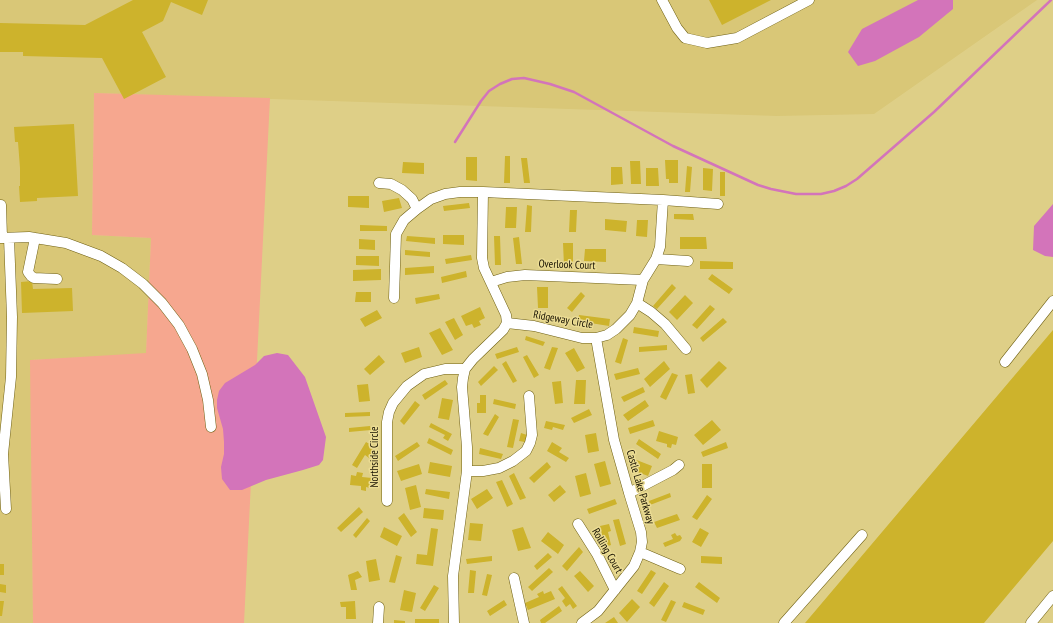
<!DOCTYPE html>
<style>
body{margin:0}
canvas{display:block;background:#decf87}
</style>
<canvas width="1053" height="623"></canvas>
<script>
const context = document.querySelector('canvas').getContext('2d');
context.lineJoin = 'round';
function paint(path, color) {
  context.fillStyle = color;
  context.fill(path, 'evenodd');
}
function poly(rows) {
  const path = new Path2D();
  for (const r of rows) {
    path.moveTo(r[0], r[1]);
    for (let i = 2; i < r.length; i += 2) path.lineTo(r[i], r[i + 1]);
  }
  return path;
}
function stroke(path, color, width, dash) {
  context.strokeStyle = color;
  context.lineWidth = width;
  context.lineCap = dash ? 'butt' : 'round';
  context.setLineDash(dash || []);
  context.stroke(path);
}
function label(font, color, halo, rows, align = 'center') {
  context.font = font + ' "PT Sans Narrow",sans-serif';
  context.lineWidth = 3;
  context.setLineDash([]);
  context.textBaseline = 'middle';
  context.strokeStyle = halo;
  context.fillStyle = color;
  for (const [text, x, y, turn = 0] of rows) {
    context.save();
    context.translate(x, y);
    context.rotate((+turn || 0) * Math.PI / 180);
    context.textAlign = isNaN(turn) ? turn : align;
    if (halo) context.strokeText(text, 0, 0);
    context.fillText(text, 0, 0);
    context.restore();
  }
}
paint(poly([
 [0,0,1037,0,874,114,777,116,94,93,92,235,151,238,146,354,31,360,33,623,0,623]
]), '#d9c777');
paint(poly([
 [94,93,270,98,244,623,33,623,30,360,146,353,151,238,92,235]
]), '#f6a78f');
paint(poly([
 [918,0,953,0,953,9,919,37,875,61,858,66,848,52,862,29],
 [1053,204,1053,257,1045,256,1033,250,1034,226],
 [277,353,288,355,305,377,326,437,323,460,319,465,303,470,266,480,242,490,230,490,222,479,221,467,224,454,224,442,223,429,217,408,217,400,219,391,225,383,255,365,264,356]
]), '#d374ba');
stroke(poly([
 [455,142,481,101,489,91,500,84,512,79,524,78,550,84,574,92,673,146,758,185,771,189,796,194,821,194,834,191,846,186,857,179,934,112,1051,0]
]), '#d374ba', 2.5);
paint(poly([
 [133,0,208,0,202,15,171,2,163,21,142,32,166,77,124,99,102,58,23,56,23,52,0,52,0,23,85,25],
 [709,0,771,0,722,25],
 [74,124,78,196,37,198,37,201,20,202,19,186,20,186,20,168,18,142,15,142,14,127],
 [505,156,510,156,510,183,504,183],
 [466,157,477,157,477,181,466,180],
 [521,158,527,158,530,183,524,183],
 [665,160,678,160,678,183,669,183,669,179,666,179],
 [630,161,640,161,641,184,631,184],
 [403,162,424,163,424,174,402,173],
 [687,166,692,167,690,192,685,192],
 [611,167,622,167,623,184,611,185],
 [646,168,658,168,659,186,646,186],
 [703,168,713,169,712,191,703,190],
 [720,172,725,172,725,196,720,196],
 [348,196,369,196,369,208,348,207],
 [399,198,402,208,384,212,382,201],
 [469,203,470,208,444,211,443,206],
 [527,205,532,206,531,232,525,232],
 [506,207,517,207,516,228,505,228],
 [570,210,577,210,576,232,569,232],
 [674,214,693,214,694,220,674,219],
 [605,219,627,221,626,232,605,230],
 [637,220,648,220,647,237,636,236],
 [360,225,387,226,387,231,360,231],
 [443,235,464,235,464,245,443,244],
 [407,236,435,238,435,244,406,241],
 [494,236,500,236,501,265,495,265],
 [519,237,522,264,516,264,513,238],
 [680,237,706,237,707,249,680,249],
 [359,239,375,240,375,250,359,249],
 [563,243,573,243,573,266,564,266],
 [585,249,606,249,606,262,584,261],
 [405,250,430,252,430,257,405,255],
 [471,255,472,260,446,264,445,259],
 [356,256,379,256,379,266,356,265],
 [700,261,733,262,733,269,700,269],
 [434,266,434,273,405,275,405,268],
 [381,269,381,280,353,281,353,270],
 [466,271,467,277,442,283,441,277],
 [712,274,733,289,729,294,708,279],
 [32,281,33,289,72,288,73,311,22,313,21,282],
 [672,284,676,288,657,309,653,306],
 [537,287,548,287,548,308,538,308],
 [356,292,371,292,371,302,355,302],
 [581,292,585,296,572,312,567,308],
 [439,294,440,299,416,304,415,298],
 [685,295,693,303,677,320,669,312],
 [710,305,715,309,697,329,692,325],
 [480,307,485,318,479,321,481,325,474,328,472,324,466,326,461,316],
 [377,310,382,318,365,327,360,319],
 [579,315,610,319,609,326,578,321],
 [454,318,463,335,455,340,445,322],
 [723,318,727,322,703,342,700,338],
 [634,327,659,331,658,337,633,333],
 [440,328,453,350,442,355,429,333],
 [1053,330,1053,541,984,623,805,623],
 [526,336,545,342,543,346,525,340],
 [623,338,628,340,621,364,615,362],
 [667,345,667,350,639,352,639,347],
 [419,347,422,357,405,363,401,353],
 [517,347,519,352,497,359,495,354],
 [552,347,558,348,550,370,544,368],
 [574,348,585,368,577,372,565,353],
 [379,355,385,362,370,375,364,369],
 [527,355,539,375,534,378,523,357],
 [506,361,517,381,513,383,502,364],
 [664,361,670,369,650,387,644,379],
 [719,361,727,368,707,388,700,380],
 [494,366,498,370,481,386,478,382],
 [638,368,640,374,616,380,614,374],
 [672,373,678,375,666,400,660,397],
 [692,374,695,393,688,394,685,375],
 [445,380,448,384,425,400,422,395],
 [576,380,586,380,585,404,574,404],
 [561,381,563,403,555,404,552,382],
 [368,384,370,401,359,402,357,385],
 [643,387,645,392,624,402,621,397],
 [480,395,486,395,486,413,477,413,477,403,480,403],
 [442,398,453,400,449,420,438,418],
 [494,399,516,404,515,409,493,404],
 [645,400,649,406,628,421,623,415],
 [415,401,420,405,404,425,400,421],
 [589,409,592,415,574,423,571,418],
 [370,412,370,416,345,417,345,413],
 [495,414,499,417,488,436,483,434],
 [513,419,519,420,513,448,507,447],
 [653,420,655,426,630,434,628,428],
 [712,420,721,430,703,445,694,435],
 [546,421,565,425,563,430,553,427,552,430,544,428],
 [431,423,452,434,448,441,443,438,445,435,429,427],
 [370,426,371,430,349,432,349,428],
 [659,431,678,437,676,445,672,444,671,448,667,447,667,444,656,441],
 [521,433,527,435,525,442,519,441],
 [596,433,599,451,588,453,585,435],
 [429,438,453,450,451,455,427,443],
 [639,439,661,454,658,459,636,444],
 [366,442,371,445,369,448,373,450,369,458,365,455,357,468,352,465],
 [417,442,420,446,398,461,395,456],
 [552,442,562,448,559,452,569,458,566,462,547,451],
 [726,442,728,448,703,457,701,452],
 [480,448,503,454,501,459,479,454],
 [634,459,652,466,648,476,630,469],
 [605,461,611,484,600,487,594,464],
 [430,462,452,466,450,477,428,473],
 [547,462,551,467,534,483,529,478],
 [419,464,422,474,401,481,397,471],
 [702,464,712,464,712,488,702,488],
 [357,472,363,473,362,477,372,478,370,488,366,487,366,491,361,490,361,486,350,485,351,475,356,476],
 [514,473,526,498,520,500,509,476],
 [586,473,591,494,580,497,575,476],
 [502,480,513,504,507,507,496,482],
 [416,485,421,507,410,510,405,488],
 [560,485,566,492,554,502,548,495],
 [426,489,450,492,449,499,425,494],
 [487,489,493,498,477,509,471,499],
 [670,493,671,497,650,505,649,501],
 [707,495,712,499,697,520,692,517],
 [615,499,617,504,589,514,587,509],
 [359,507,363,512,341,532,337,528],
 [424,508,444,510,443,520,423,518],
 [404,513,417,532,411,537,398,518],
 [677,514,680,520,657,528,654,522],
 [367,518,370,521,356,538,353,535],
 [619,519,626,544,620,546,613,520],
 [470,523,483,524,481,541,468,540],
 [609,524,611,531,608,532,611,545,605,547,600,526],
 [384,527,402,536,397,546,380,537],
 [523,527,531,548,518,551,512,530],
 [431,528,438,529,433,566,416,564,417,554,427,555],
 [700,528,709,533,701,547,692,542],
 [548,532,564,545,558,554,541,541],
 [675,533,677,536,680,535,682,538,680,541,665,547,663,543,673,539,671,535],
 [579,547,583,552,567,571,562,566],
 [548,553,552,557,537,570,534,566],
 [396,555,402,557,395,583,389,582],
 [492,556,492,561,467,564,466,559],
 [701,556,722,557,722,564,701,563],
 [376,559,380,580,369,582,366,561],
 [0,564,4,564,4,575,0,575],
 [549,568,553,572,532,591,528,587],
 [470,570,476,571,474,593,468,593],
 [651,570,656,573,642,594,637,591],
 [358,571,362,577,355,580,357,590,351,590,348,575],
 [580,571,594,586,588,592,574,576],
 [487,574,492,575,487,596,482,595],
 [664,582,669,586,654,607,649,603],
 [699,582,720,598,717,603,695,587],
 [0,584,6,585,6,593,0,592],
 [434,585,439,588,425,611,420,608],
 [562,586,577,606,573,609,570,604,566,607,562,601,565,598,558,589],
 [404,590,416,593,412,612,400,610],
 [543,591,544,594,551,591,555,599,528,610,525,603,539,597,537,594],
 [632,599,640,607,627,622,619,613],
 [504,600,507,605,490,616,487,611],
 [671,600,676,602,666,622,661,620],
 [0,601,4,601,2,616,0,616],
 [355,601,356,619,346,619,346,607,341,607,340,602],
 [684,602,705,610,703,615,682,607],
 [559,606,562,611,545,623,541,623,540,620],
 [614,617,618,623,605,623],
 [415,619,439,619,439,623,415,623],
 [394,620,405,621,405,623,394,623]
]), '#cdb32c');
const minor = poly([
 [662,0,677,28,685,38,707,43,737,38,809,0],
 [379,183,391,184,402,190,412,199,417,209],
 [1,205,2,238],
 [0,238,29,237,66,243,101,256,122,268,143,284,162,303,179,325,192,349,202,374,208,400,211,427],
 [35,238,28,272,31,276,34,278,57,279],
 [656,259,688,261],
 [491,282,507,277,525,275,643,280],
 [394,298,396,234,404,220,417,209,431,199,445,194,460,192,483,192,663,200,718,204],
 [637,303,651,312,665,324,686,349],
 [507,323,534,326,582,338,596,338,607,335,616,329,630,315,637,303,643,280,656,259,660,247,663,200],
 [1005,362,1053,301],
 [467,471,483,471,499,468,513,461,526,451,530,443,532,435,529,396],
 [629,493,673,470,679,465],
 [387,501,387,422,389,412,393,403,407,386,424,374,445,369,465,369],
 [6,509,3,454,11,377,12,317,9,238],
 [578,524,597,554,615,590],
 [640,552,680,569],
 [514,578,524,623],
 [378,623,379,607],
 [454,623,453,576,467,471,467,447,462,387,463,378,465,369,473,359,503,330,507,323,506,315,484,268,482,258,483,192],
 [582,623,598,611,634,566,640,552,642,542,641,532,629,493,614,440,596,338],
 [784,623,862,535],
 [1031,623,1053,596]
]);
stroke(minor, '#6f6013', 11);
stroke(minor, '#fff', 10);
label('11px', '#171100', '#ebdc93', [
 ["Overlook Court",567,265,2],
 ["Ridgeway Circle",563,320,10],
 ["Northside Circle",375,457,-90],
 ["Castle Lake Parkway",640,487,74],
 ["Rolling Court",607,551,60]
]);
</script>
